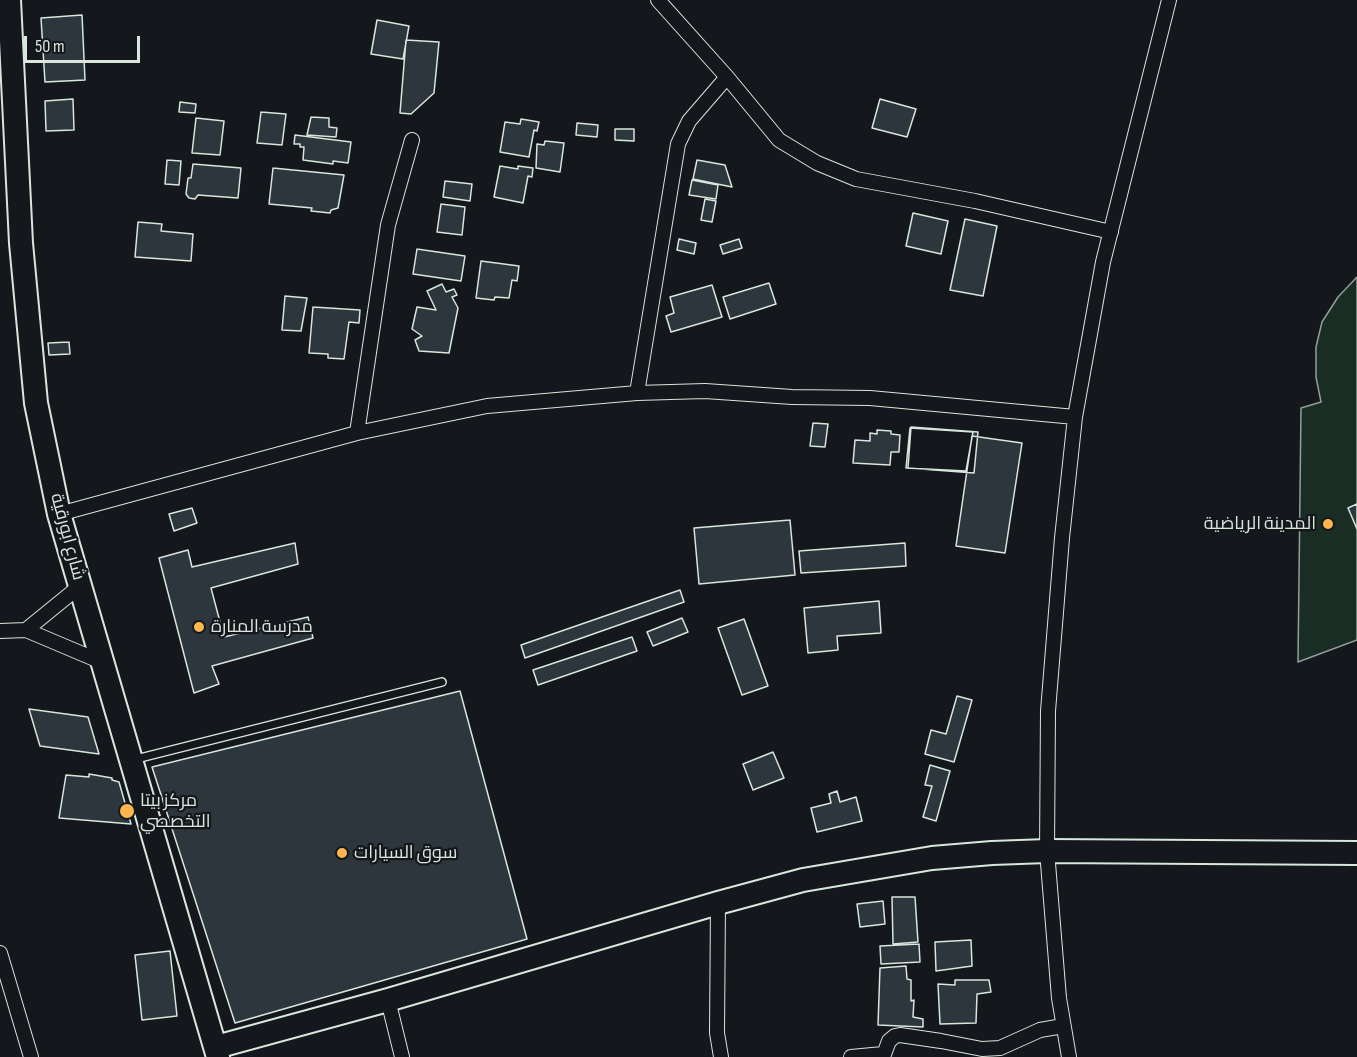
<!DOCTYPE html>
<meta charset="utf-8">
<style>
body{margin:0}
#map{position:relative;width:1357px;height:1057px;overflow:hidden;background:#14181c;font-family:"Sofia Sans Condensed",sans-serif}
canvas{display:block}
.scale{position:absolute;left:24px;top:36px;width:116px;height:27px;box-sizing:border-box;border:3px solid #d8e6dc;border-top:0;padding-left:8px;font-size:18px;line-height:21px;white-space:nowrap;color:#d8e6dc;-webkit-text-stroke:4px #14181c;paint-order:stroke}
</style>
<div id="map">
<canvas width="1357" height="1057"></canvas>
<div class="scale">50 m</div>
</div>
<script>
const context = document.querySelector('canvas').getContext('2d');
context.lineJoin = 'round';
function paint(path, color) {
  context.fillStyle = color;
  context.fill(path, 'evenodd');
}
function poly(rows) {
  const path = new Path2D();
  for (const r of rows) {
    path.moveTo(r[0], r[1]);
    for (let i = 2; i < r.length; i += 2) path.lineTo(r[i], r[i + 1]);
  }
  return path;
}
function stroke(path, color, width, dash) {
  context.strokeStyle = color;
  context.lineWidth = width;
  context.lineCap = dash ? 'butt' : 'round';
  context.setLineDash(dash || []);
  context.stroke(path);
}
function label(font, color, halo, rows, align = 'center') {
  context.font = font + ' "Sofia Sans Condensed",Cairo,sans-serif';
  context.lineWidth = 4.5;
  context.setLineDash([]);
  context.textBaseline = 'middle';
  context.strokeStyle = halo;
  context.fillStyle = color;
  for (const [text, x, y, turn = 0] of rows) {
    context.save();
    context.translate(x, y);
    context.rotate((+turn || 0) * Math.PI / 180);
    context.textAlign = isNaN(turn) ? turn : align;
    if (halo) context.strokeText(text, 0, 0);
    context.fillText(text, 0, 0);
    context.restore();
  }
}
const green = poly([
 [1357,277,1357,640,1298,662,1301,408,1321,402,1316,377,1316,347,1322,322,1338,297,1357,277]
]);
paint(green, '#1a2d24');
stroke(green, '#939e99', 1.5);
const building = poly([
 [82,15,85,80,45,82,41,18,82,15],
 [377,20,409,26,403,59,371,54,377,20],
 [406,40,439,42,434,93,411,114,400,113,406,40],
 [73,99,74,130,46,131,45,101,73,99],
 [880,99,916,109,907,137,872,128,880,99],
 [180,102,196,104,195,113,179,112,180,102],
 [261,112,286,114,282,145,257,143,261,112],
 [311,117,329,118,329,127,337,128,336,137,307,135,311,117],
 [196,118,224,121,220,155,192,153,196,118],
 [521,119,539,122,537,131,534,130,529,157,500,152,505,122,520,124,521,119],
 [577,123,598,125,597,137,576,135,577,123],
 [615,129,634,129,634,141,615,140,615,129],
 [295,135,351,142,348,163,333,161,333,164,303,160,304,147,300,147,300,144,294,144,295,135],
 [545,141,564,143,560,172,536,168,537,144,544,145,545,141],
 [167,160,181,161,179,185,165,184,167,160],
 [697,160,725,165,732,187,693,179,697,160],
 [193,164,241,168,238,198,198,195,195,199,189,198,186,194,188,178,191,178,193,164],
 [500,166,518,169,518,166,533,168,532,177,528,176,523,203,494,197,500,166],
 [273,168,344,175,338,208,331,210,330,213,311,211,312,208,269,204,273,168],
 [692,180,718,185,716,199,689,195,692,180],
 [445,181,472,184,470,201,443,197,445,181],
 [705,199,716,201,712,222,701,220,705,199],
 [441,204,465,207,462,235,437,232,441,204],
 [913,213,948,221,941,254,906,246,913,213],
 [965,219,997,226,983,296,950,290,965,219],
 [138,222,162,224,161,231,193,234,191,261,135,257,138,222],
 [679,239,696,243,694,254,677,250,679,239],
 [739,239,742,248,723,254,720,245,739,239],
 [417,249,465,256,461,281,413,274,417,249],
 [481,261,519,266,517,281,512,280,509,298,495,297,494,300,476,298,481,261],
 [769,283,776,304,730,319,723,297,769,283],
 [442,284,446,292,454,289,457,295,452,297,458,308,449,353,419,351,415,340,422,336,412,329,417,307,436,310,427,291,442,284],
 [712,285,722,317,671,332,666,316,674,313,670,297,712,285],
 [285,296,307,298,301,331,282,330,285,296],
 [313,307,360,310,359,323,349,322,344,359,328,358,328,354,309,353,313,307],
 [69,342,70,354,49,355,48,343,69,342],
 [813,423,828,424,825,447,810,446,813,423],
 [911,427,978,432,974,473,908,468,911,427],
 [910,428,973,432,966,471,906,468,910,428],
 [877,430,891,431,891,434,900,435,899,452,891,452,890,465,853,463,855,440,870,441,870,433,877,434,877,430],
 [972,436,1022,443,1005,553,956,546,972,436],
 [1357,504,1357,529,1348,508,1357,504],
 [192,508,197,523,174,531,169,514,192,508],
 [790,520,795,575,699,584,694,528,790,520],
 [295,543,298,564,211,588,224,637,308,617,313,638,212,666,219,684,194,693,159,558,188,550,192,567,295,543],
 [905,543,906,566,801,573,799,551,905,543],
 [680,590,684,602,525,658,521,645,680,590],
 [879,601,881,633,837,636,838,650,808,653,804,608,879,601],
 [682,618,688,632,653,646,647,632,682,618],
 [744,619,768,686,742,695,718,628,744,619],
 [632,637,637,651,538,685,533,670,632,637],
 [460,691,527,939,235,1023,152,767,460,691],
 [957,696,972,700,954,762,925,754,931,730,946,734,957,696],
 [29,709,88,717,99,754,40,746,29,709],
 [773,752,784,778,753,790,743,764,773,752],
 [930,765,950,771,936,821,923,817,932,786,925,785,930,765],
 [89,774,112,778,112,780,119,782,131,824,59,818,66,775,89,777,89,774],
 [837,791,840,802,856,797,862,821,817,832,811,808,831,803,829,794,837,791],
 [892,897,915,897,918,942,893,944,892,897],
 [883,901,885,924,860,927,857,904,883,901],
 [971,940,972,966,936,971,935,942,971,940],
 [919,944,920,962,881,964,880,946,919,944],
 [170,951,177,1016,142,1020,135,955,170,951],
 [906,966,907,979,911,980,911,1001,914,1000,913,1017,923,1019,923,1027,878,1025,880,968,906,966],
 [955,980,989,980,991,992,977,994,976,1023,940,1024,938,984,955,985,955,980]
]);
paint(building, '#2c363c');
stroke(building, '#d8e6dc', 1.5);
const lane = poly([
 [136,759,442,682]
]);
const street = poly([
 [658,0,727,77,779,140,817,163,856,179,975,201,1111,232],
 [637,393,678,144,689,121,727,77],
 [357,433,388,225,412,140],
 [59,514,357,433,487,406,637,393,705,391,792,397,870,398,1075,417],
 [26,630,80,586],
 [0,631,26,630,104,663],
 [718,903,717,1033,721,1057],
 [0,953,31,1057],
 [388,1000,402,1057],
 [851,1057,883,1054],
 [883,1057,889,1041,895,1036,900,1035,941,1041,982,1049,1000,1048,1040,1030,1063,1026],
 [1069,1057,1059,998,1047,851,1048,711,1062,538,1075,417,1103,262,1169,0]
]);
const primary = poly([
 [9,0,21,243,36,403,59,514,218,1057],
 [216,1047,388,1000,718,903,803,880,932,858,992,853,1047,851,1357,853]
]);
stroke(lane, '#d8e6dc', 10);
stroke(street, '#d8e6dc', 16);
stroke(primary, '#d8e6dc', 26);
stroke(lane, '#14181c', 7);
stroke(street, '#14181c', 14);
stroke(primary, '#14181c', 22);
for (const [x, y, r, color] of [
 [1328,524,6,"#ffb74d"],
 [199,627,6,"#ffb74d"],
 [127,811,8,"#ffb74d"],
 [342,853,6,"#ffb74d"]
]) {
  const dot = new Path2D();
  dot.arc(x, y, r, 0, 2 * Math.PI);
  context.fillStyle = color;
  context.fill(dot);
  stroke(dot, '#14181c', 2);
}
label('18px', '#d8e6dc', '#14181c', [
 ["المدينة الرياضية",1316,524,"right"],
 ["مدرسة المنارة",211,627],
 ["مركز بيتا",140,801],
 ["التخصصي",140,822],
 ["سوق السيارات",354,853]
], 'left');
label('18px', '#d8e6dc', '#14181c', [
 ["شارع ابورقية",67,537,75]
]);
</script>
